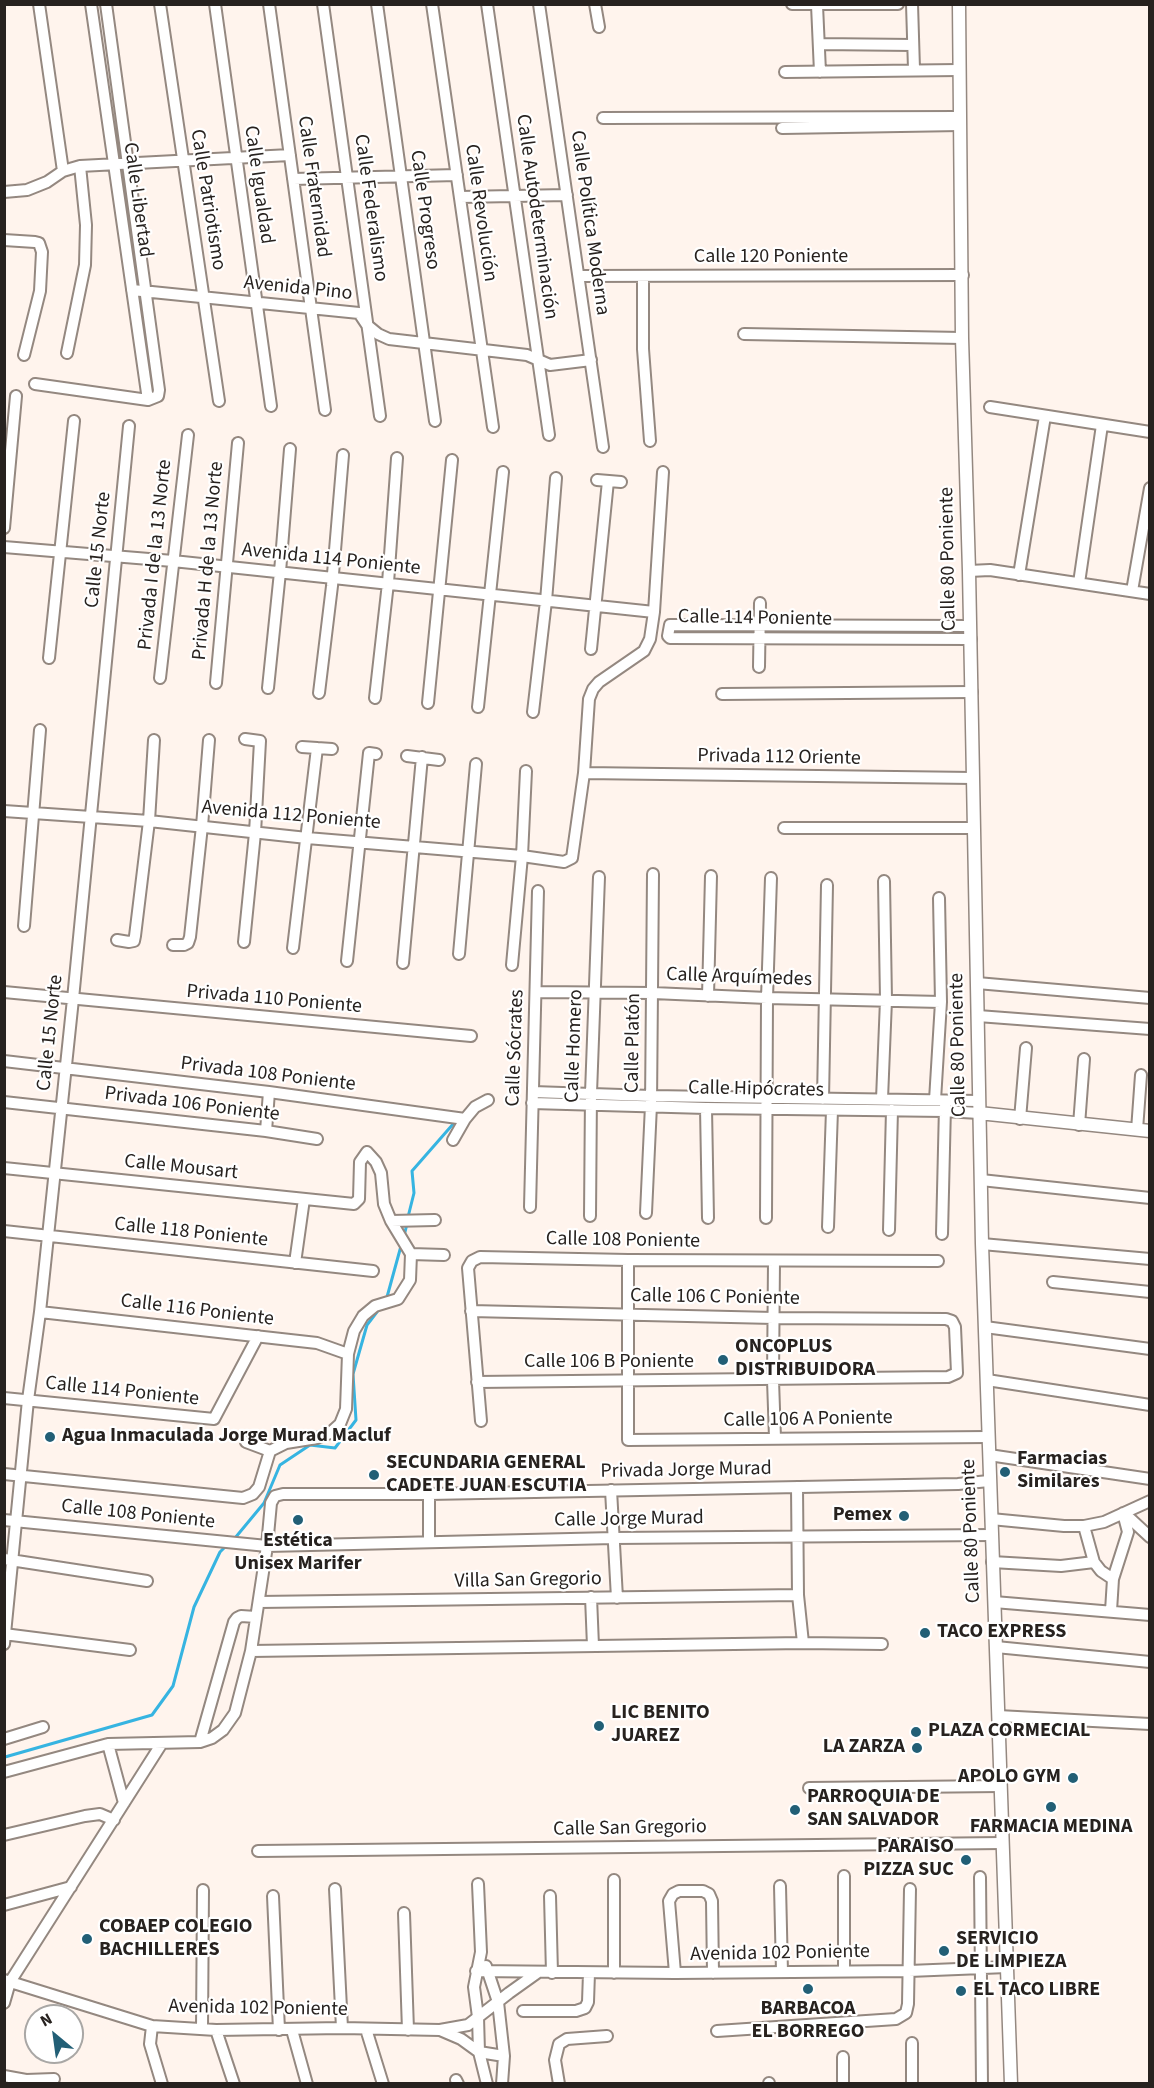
<!DOCTYPE html>
<meta charset="utf-8">
<style>
body{margin:0}
#map{position:relative;width:1154px;height:2088px;overflow:hidden;background:#fff4ed;font-family:"Source Sans 3",sans-serif}
canvas{display:block}
.frame{position:absolute;inset:0;border:6px solid #27221f;pointer-events:none}
.north{position:absolute;left:24px;top:2004px;width:60px;height:60px;box-sizing:border-box;background:#fff;border:2px solid #a9a7a5;border-radius:50%;rotate:331deg;font-size:16px;font-weight:700;line-height:24px;text-align:center;color:#27221f}
.north::after{content:'';display:block;margin:auto;width:21px;height:27px;background:#225f76;clip-path:polygon(50% 0,100% 100%,50% 72%,0 100%)}
</style>
<div id="map">
<canvas width="1154" height="2088"></canvas>
<div class="frame"></div>
<div class="north">N</div>
</div>
<script>
const context = document.querySelector('canvas').getContext('2d');
context.lineJoin = 'round';
function poly(rows) {
  const path = new Path2D();
  for (const r of rows) {
    path.moveTo(r[0], r[1]);
    for (let i = 2; i < r.length; i += 2) path.lineTo(r[i], r[i + 1]);
  }
  return path;
}
function stroke(path, color, width, dash) {
  context.strokeStyle = color;
  context.lineWidth = width;
  context.lineCap = dash ? 'butt' : 'round';
  context.setLineDash(dash || []);
  context.stroke(path);
}
function label(font, color, halo, rows, align = 'center') {
  context.font = font + ' "Source Sans 3",sans-serif';
  context.lineWidth = 4.5;
  context.setLineDash([]);
  context.textBaseline = 'middle';
  context.strokeStyle = halo;
  context.fillStyle = color;
  for (const [text, x, y, turn = 0] of rows) {
    context.save();
    context.translate(x, y);
    context.rotate((+turn || 0) * Math.PI / 180);
    context.textAlign = isNaN(turn) ? turn : align;
    if (halo) context.strokeText(text, 0, 0);
    context.fillText(text, 0, 0);
    context.restore();
  }
}
stroke(poly([
 [408,1217,414,1193,412,1171,454,1123],
 [404,1236,407,1224],
 [387,1297,401,1246],
 [235,1538,264,1503,280,1465,310,1445,335,1448,356,1420,353,1374,367,1325,380,1308],
 [5,1757,152,1715,173,1686,194,1607,220,1552,226,1546]
]), '#36b4e1', 3);
const minor = poly([
 [39,4,63,171],
 [91,4,148,400],
 [160,4,219,401],
 [215,4,271,406],
 [269,4,325,410],
 [323,4,380,416],
 [377,4,435,421],
 [432,4,493,427],
 [487,4,549,435],
 [539,4,603,447],
 [595,4,599,27],
 [792,4,898,4],
 [912,4,914,69],
 [817,5,820,72],
 [819,44,913,45],
 [785,72,959,70],
 [603,118,960,117],
 [782,128,960,125],
 [293,179,457,175],
 [4,192,27,190,47,182,63,171,80,166,290,155],
 [460,197,567,195],
 [4,240,35,242,39,243,42,252,40,291,24,355],
 [579,276,963,275],
 [643,277,643,349,650,441],
 [132,290,359,313,367,325,378,334,389,339,527,355,550,365,591,360],
 [744,334,962,338],
 [67,353,85,265,86,225,80,166],
 [35,384,148,400,158,396,159,390,106,4],
 [990,407,1150,432],
 [597,480,621,482],
 [4,528,16,396],
 [4,547,173,561,654,612],
 [969,571,990,570,1150,594],
 [1019,575,1045,416],
 [1079,583,1102,425],
 [1132,591,1150,488],
 [970,626,670,625,668,636,670,638,971,639],
 [591,649,608,481],
 [49,658,74,421],
 [759,667,760,603],
 [160,678,188,435],
 [216,683,238,443],
 [268,688,280,572,290,449],
 [319,693,332,586,343,455],
 [722,694,972,692],
 [375,698,388,583,397,458],
 [428,703,452,460],
 [478,707,503,472],
 [533,712,546,601,556,478],
 [302,747,332,749],
 [407,756,439,760],
 [584,773,973,778],
 [4,811,149,821,307,838,522,856,564,862,572,858,584,773,589,699,593,689,599,682,644,651,650,639,654,612,663,472],
 [784,828,974,828],
 [24,926,40,730],
 [117,940,129,942,134,941,135,936,149,821,154,740],
 [244,942,255,833,260,741,245,739],
 [173,945,184,945,188,943,190,937,202,826,209,740],
 [293,948,317,748],
 [459,954,476,764],
 [347,961,369,753,376,754],
 [403,963,422,757],
 [512,965,522,856,526,771],
 [977,983,1150,998],
 [4,992,471,1036],
 [536,992,653,993,767,998,941,1002],
 [708,996,711,876],
 [978,1016,1150,1029],
 [4,1061,269,1092,465,1119],
 [533,1092,651,1096,979,1101],
 [823,1099,827,885],
 [882,1099,886,1000,884,881],
 [935,1100,941,1002,939,898],
 [4,1102,266,1131,317,1139],
 [532,1103,706,1108,945,1111,979,1113],
 [706,1108,708,1218],
 [1020,1119,1026,1048],
 [1079,1125,1084,1059],
 [1137,1130,1141,1075],
 [266,1131,269,1092],
 [453,1140,465,1119,475,1107,488,1100],
 [4,1168,354,1204,359,1199,360,1162,367,1152,376,1162,381,1173,384,1204,391,1221,411,1254,410,1280,398,1299,375,1306,363,1316,354,1331,348,1354,346,1409,340,1424,330,1433,317,1438,286,1443,270,1451,259,1487,253,1494,243,1498,4,1474],
 [981,1180,1150,1198],
 [530,1207,538,891],
 [646,1213,651,1105,653,874],
 [590,1216,591,1093,599,877],
 [766,1218,767,998,771,878],
 [391,1221,435,1220],
 [828,1227,832,1110],
 [889,1230,892,1110],
 [4,1231,373,1271],
 [942,1234,945,1106],
 [982,1244,1150,1259],
 [411,1254,444,1255],
 [628,1260,628,1440,988,1437],
 [774,1261,773,1380,775,1438],
 [295,1263,304,1199],
 [1053,1282,1150,1292],
 [471,1311,774,1318,946,1319,952,1321,955,1327,957,1373,948,1377,477,1382],
 [40,1312,317,1343,348,1354],
 [985,1327,1150,1349],
 [987,1380,1150,1405],
 [4,1398,214,1419,258,1336],
 [481,1421,468,1268,472,1261,480,1257,628,1260,938,1261],
 [246,1442,270,1451],
 [989,1455,1150,1479],
 [797,1487,798,1595,803,1643],
 [611,1490,617,1598],
 [429,1494,429,1541],
 [1124,1513,1150,1537],
 [991,1519,1064,1526,1084,1526,1104,1522,1150,1501],
 [4,1520,267,1546,614,1538,991,1535],
 [1084,1526,1094,1562,1101,1571,1113,1579],
 [4,1559,147,1581],
 [992,1562,1061,1566,1094,1562],
 [591,1597,593,1646],
 [259,1602,798,1595],
 [994,1602,1150,1615],
 [1111,1611,1113,1579,1128,1532,1123,1513],
 [4,1634,130,1650],
 [4,1644,28,1400,40,1312,73,999,129,426],
 [996,1647,1150,1662],
 [251,1651,803,1643,882,1644],
 [998,1716,1150,1724],
 [4,1739,43,1727],
 [200,1742,234,1622,237,1618,241,1616,256,1617],
 [108,1744,124,1803],
 [4,1772,108,1744,200,1742,212,1738,223,1730,235,1713,251,1651,267,1546,271,1503,275,1496,283,1494,429,1494,958,1484,989,1481],
 [809,1788,1001,1786],
 [4,1835,85,1816,100,1814,114,1820],
 [258,1851,1003,1843],
 [980,1877,982,2084],
 [478,1884,481,1952,474,1987,478,2017,479,2052,487,2084],
 [780,1886,782,1972],
 [335,1889,342,2028],
 [273,1896,279,2030],
 [550,1896,552,1973],
 [4,1905,71,1887],
 [404,1913,408,2030],
 [486,1966,498,2002,504,2056,502,2084],
 [476,1971,675,1973,909,1971,1007,1967],
 [844,1971,844,1876],
 [614,1973,614,1880],
 [675,1973,669,1901,673,1894,679,1891,703,1891,709,1894,712,1901,713,1973],
 [4,1980,152,2026,216,2030,342,2028,440,2030,468,2025,509,1993,537,1973],
 [4,2003,10,1982,162,1743],
 [523,2011,576,2011,585,2008,588,2002,589,1973],
 [152,2026,150,2044,162,2084],
 [202,2029,203,1890],
 [366,2029,383,2084],
 [216,2030,234,2084],
 [292,2030,307,2084],
 [440,2030,461,2039,479,2052,504,2056],
 [717,2031,896,2019,906,2013,908,2004,910,1889],
 [912,2043,912,2084],
 [4,2076,26,2080,54,2079],
 [456,2080,458,2084],
 [769,2083,769,2084],
 [559,2084,555,2060,559,2044,567,2039,607,2036],
 [843,2084,843,2057]
]);
const tertiary = poly([
 [959,4,962,338,969,571,982,1244,1011,2084],
 [979,1113,1150,1131]
]);
stroke(minor, '#948880', 14);
stroke(tertiary, '#948880', 15);
stroke(minor, '#fff', 10);
stroke(tertiary, '#fff', 12);
for (const [x, y, r, color] of [
 [723,1360,6,"#225f76"],
 [50,1437,6,"#225f76"],
 [1005,1472,6,"#225f76"],
 [374,1475,6,"#225f76"],
 [904,1516,6,"#225f76"],
 [298,1520,6,"#225f76"],
 [925,1633,6,"#225f76"],
 [599,1726,6,"#225f76"],
 [916,1732,6,"#225f76"],
 [917,1748,6,"#225f76"],
 [1073,1778,6,"#225f76"],
 [1051,1807,6,"#225f76"],
 [795,1810,6,"#225f76"],
 [966,1860,6,"#225f76"],
 [87,1939,6,"#225f76"],
 [944,1951,6,"#225f76"],
 [808,1989,6,"#225f76"],
 [961,1991,6,"#225f76"]
]) {
  const dot = new Path2D();
  dot.arc(x, y, r, 0, 2 * Math.PI);
  context.fillStyle = color;
  context.fill(dot);
  stroke(dot, '#fff', 2);
}
label('20px', '#27221f', '#fff', [
 ["Calle Igualdad",258,185,82],
 ["Calle Fraternidad",313,187,82],
 ["Calle Libertad",137,200,82],
 ["Calle Patriotismo",207,200,81],
 ["Calle Federalismo",370,208,82],
 ["Calle Progreso",424,210,82],
 ["Calle Revolución",480,213,82],
 ["Calle Autodeterminación",536,217,82],
 ["Calle Política Moderna",589,223,82],
 ["Calle 120 Poniente",771,258],
 ["Avenida Pino",298,289,6],
 ["Calle 15 Norte",99,550,-84],
 ["Privada I de la 13 Norte",156,555,-84],
 ["Calle 80 Poniente",949,559,-91],
 ["Avenida 114 Poniente",331,560,6],
 ["Privada H de la 13 Norte",209,561,-85],
 ["Calle 114 Poniente",755,619,1],
 ["Privada 112 Oriente",779,758,1],
 ["Avenida 112 Poniente",291,816,5],
 ["Calle Arquímedes",739,978,2],
 ["Privada 110 Poniente",274,1000,5],
 ["Calle 15 Norte",51,1033,-84],
 ["Calle Platón",634,1043,-89],
 ["Calle 80 Poniente",959,1045,-91],
 ["Calle Homero",575,1046,-88],
 ["Calle Sócrates",516,1048,-88],
 ["Privada 108 Poniente",268,1075,7],
 ["Calle Hipócrates",756,1090,1],
 ["Privada 106 Poniente",192,1105,7],
 ["Calle Mousart",181,1168,6],
 ["Calle 118 Poniente",191,1233,6],
 ["Calle 108 Poniente",623,1241,1],
 ["Calle 106 C Poniente",715,1298,1],
 ["Calle 116 Poniente",197,1311,7],
 ["Calle 106 B Poniente",609,1363],
 ["Calle 114 Poniente",122,1392,6],
 ["Calle 106 A Poniente",808,1420,-1],
 ["Privada Jorge Murad",686,1471,-1],
 ["Calle 108 Poniente",138,1515,6],
 ["Calle Jorge Murad",629,1520,-1],
 ["Calle 80 Poniente",972,1531,-92],
 ["Villa San Gregorio",528,1581,-1],
 ["Calle San Gregorio",630,1829,-1],
 ["Avenida 102 Poniente",780,1954,-1],
 ["Avenida 102 Poniente",258,2009,1]
]);
label('bold 20px', '#27221f', '#fff', [
 ["ONCOPLUS",735,1348],
 ["DISTRIBUIDORA",735,1371],
 ["Agua Inmaculada Jorge Murad Macluf",62,1437],
 ["Farmacias",1017,1460],
 ["Similares",1017,1483],
 ["SECUNDARIA GENERAL",386,1464],
 ["CADETE JUAN ESCUTIA",386,1487],
 ["Pemex",892,1516,"right"],
 ["Estética",298,1542,"center"],
 ["Unisex Marifer",298,1565,"center"],
 ["TACO EXPRESS",937,1633],
 ["LIC BENITO",611,1714],
 ["JUAREZ",611,1737],
 ["PLAZA CORMECIAL",928,1732],
 ["LA ZARZA",905,1748,"right"],
 ["APOLO GYM",1061,1778,"right"],
 ["PARROQUIA DE",807,1798],
 ["SAN SALVADOR",807,1821],
 ["FARMACIA MEDINA",1051,1828,"center"],
 ["PARAISO",954,1848,"right"],
 ["PIZZA SUC",954,1871,"right"],
 ["COBAEP COLEGIO",99,1928],
 ["BACHILLERES",99,1951],
 ["SERVICIO",956,1940],
 ["DE LIMPIEZA",956,1963],
 ["EL TACO LIBRE",973,1991],
 ["BARBACOA",808,2010,"center"],
 ["EL BORREGO",808,2033,"center"]
], 'left');
</script>
